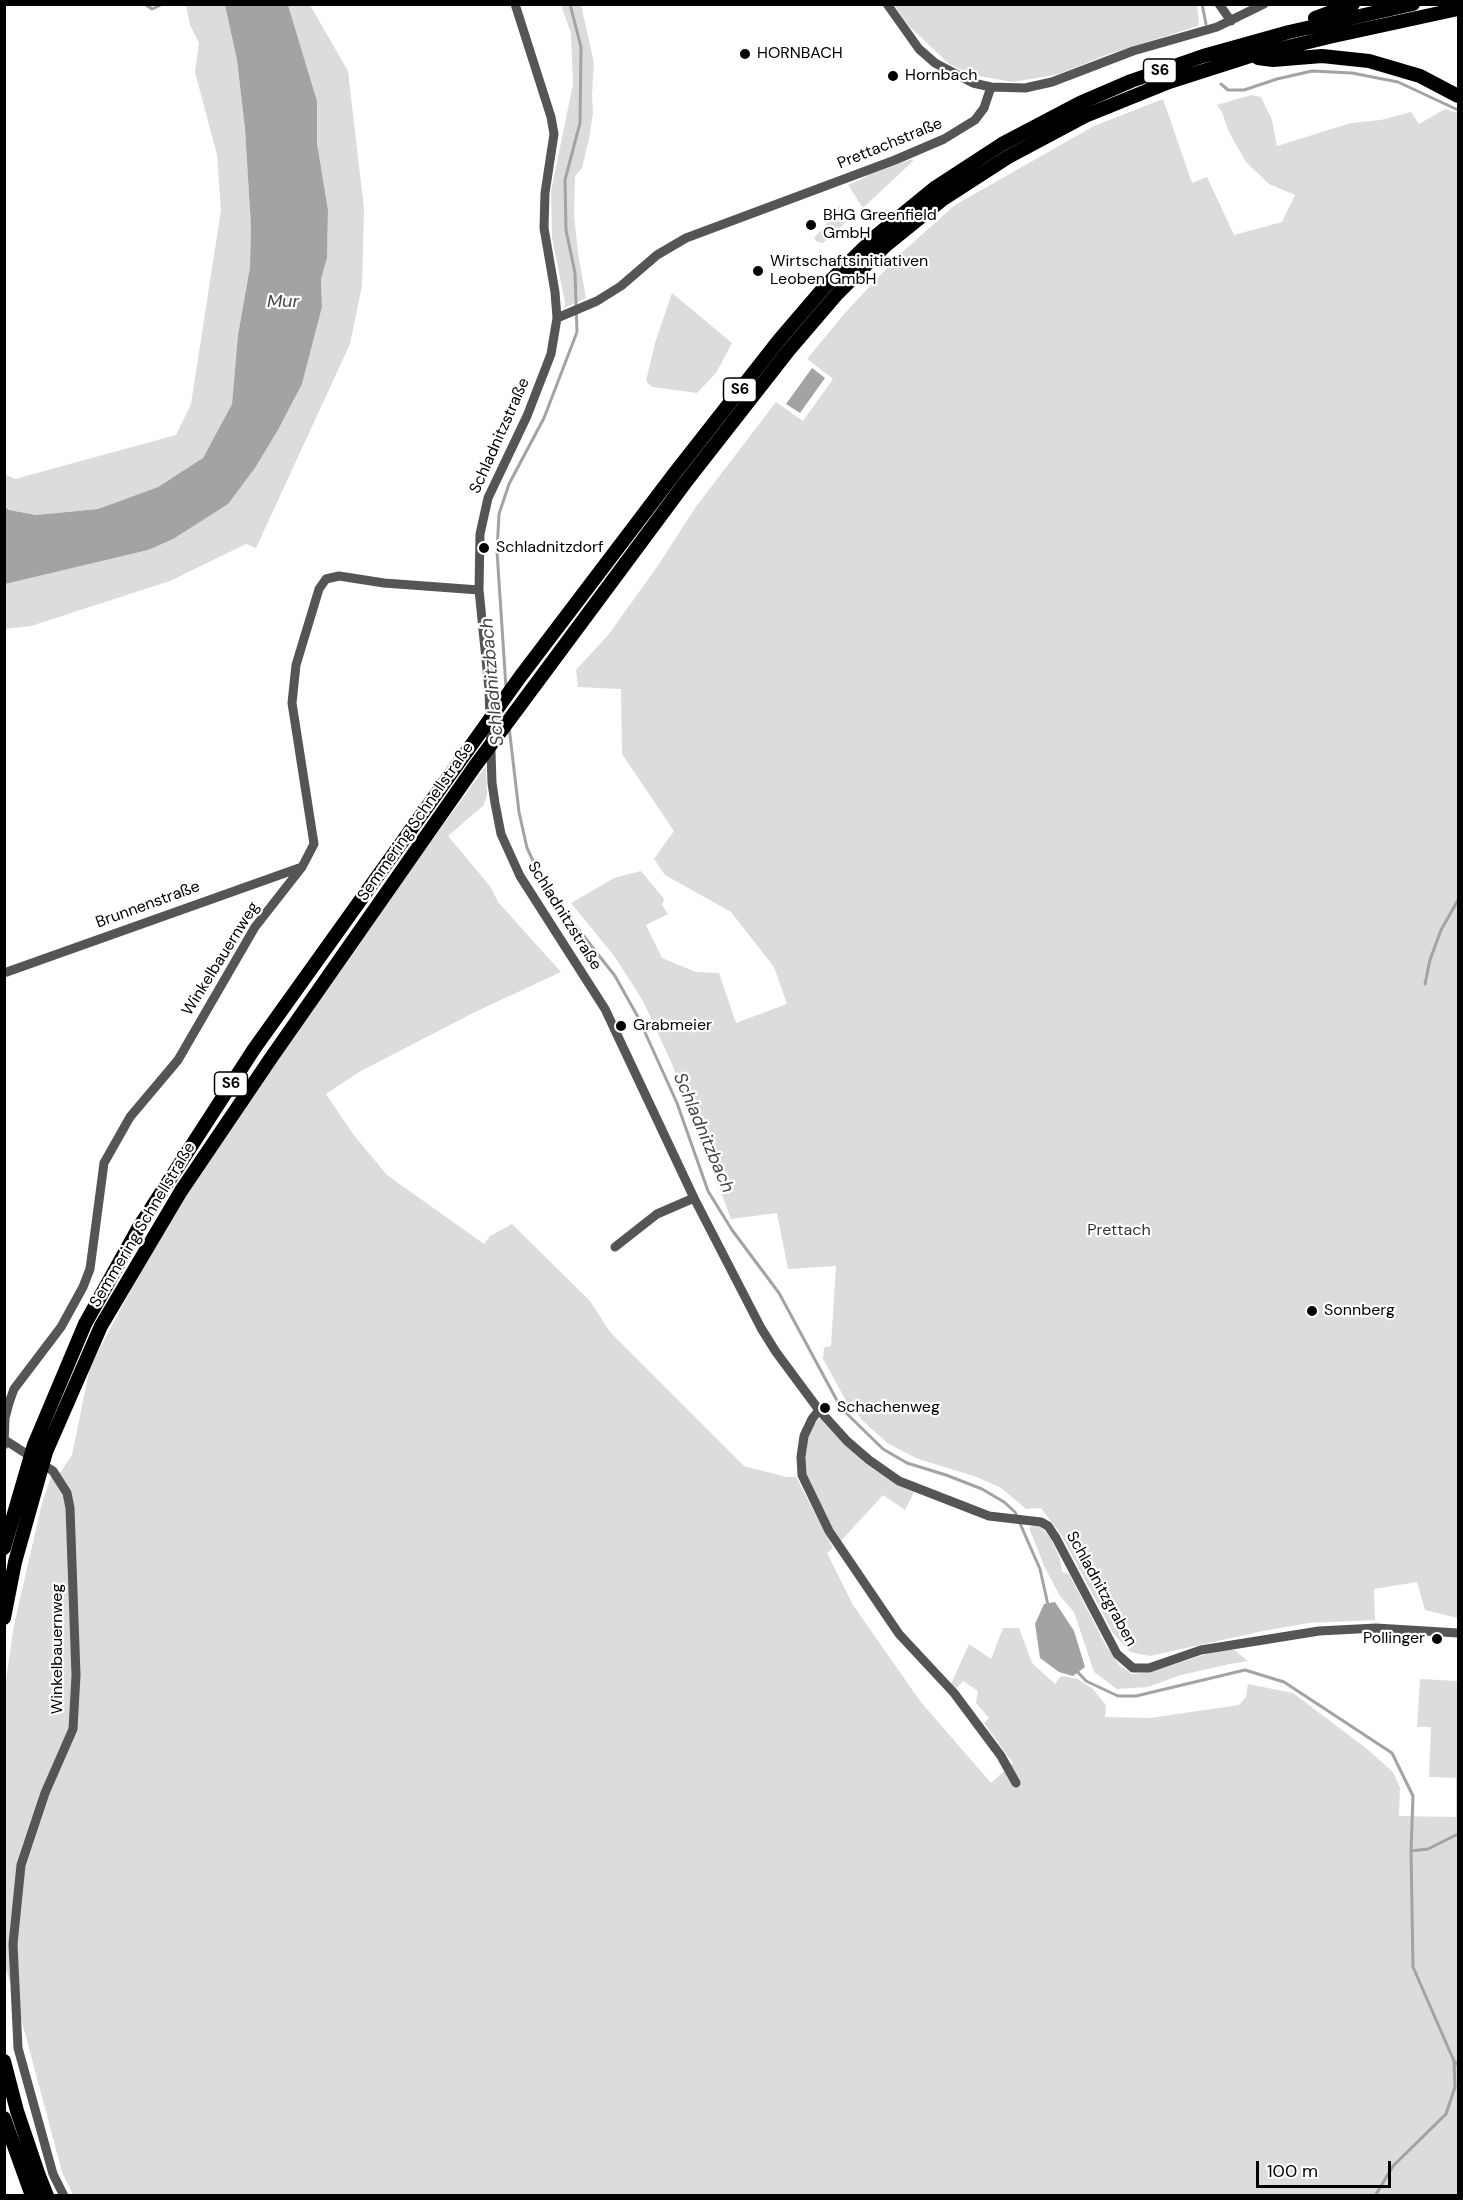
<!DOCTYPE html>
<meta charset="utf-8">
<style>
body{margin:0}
#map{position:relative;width:1463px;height:2200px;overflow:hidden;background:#fff;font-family:"DM Sans",sans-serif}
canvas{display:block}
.frame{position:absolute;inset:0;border:6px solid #000;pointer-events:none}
.scale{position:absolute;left:1256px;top:2161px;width:135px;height:27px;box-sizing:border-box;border:3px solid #000;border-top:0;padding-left:8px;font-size:18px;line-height:21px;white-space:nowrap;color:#000;-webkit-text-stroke:4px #fff;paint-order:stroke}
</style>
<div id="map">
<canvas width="1463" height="2200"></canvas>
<div class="frame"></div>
<div class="scale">100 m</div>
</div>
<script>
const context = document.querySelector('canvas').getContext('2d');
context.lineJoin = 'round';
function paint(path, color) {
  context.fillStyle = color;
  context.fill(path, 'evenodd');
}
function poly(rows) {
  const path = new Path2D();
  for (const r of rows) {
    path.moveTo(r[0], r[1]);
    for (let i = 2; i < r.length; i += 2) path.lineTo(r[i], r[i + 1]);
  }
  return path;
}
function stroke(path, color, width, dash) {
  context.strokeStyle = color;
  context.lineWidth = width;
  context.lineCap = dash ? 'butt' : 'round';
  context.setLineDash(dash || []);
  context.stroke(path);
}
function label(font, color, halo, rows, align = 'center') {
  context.font = font + ' "DM Sans",sans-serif';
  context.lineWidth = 4.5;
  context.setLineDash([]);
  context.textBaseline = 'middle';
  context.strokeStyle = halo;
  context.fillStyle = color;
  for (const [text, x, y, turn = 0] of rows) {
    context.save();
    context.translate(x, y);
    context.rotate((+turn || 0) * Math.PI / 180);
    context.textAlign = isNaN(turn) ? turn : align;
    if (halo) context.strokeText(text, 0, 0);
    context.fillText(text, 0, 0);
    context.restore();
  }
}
paint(poly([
 [186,5,225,5,237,60,245,129,251,227,250,267,238,335,232,404,203,458,158,487,98,509,36,515,9,510,5,507,4,474,15,479,176,435,191,404,221,210,217,155,195,72,199,43,190,25],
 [288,5,310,5,348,71,364,209,362,286,350,344,256,548,246,544,170,581,31,626,5,629,4,584,148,550,228,503,255,468,278,430,302,384,322,307,321,279,327,258,328,210,317,143,317,101],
 [561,5,581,5,594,63,592,94,593,113,589,139,582,168,575,176,574,215,578,253,586,298,564,308,565,303,552,237,551,191,573,84,571,33],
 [894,5,1197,5,1199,22,1198,26,1109,54,1059,74,1013,82,973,75,949,64,909,26],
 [1251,95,1261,97,1272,120,1277,146,1351,123,1381,120,1411,112,1419,124,1445,109,1458,113,1458,1618,1425,1610,1417,1582,1374,1589,1375,1620,1309,1623,1263,1631,1150,1656,1130,1652,1113,1633,1062,1536,1041,1508,1026,1509,1001,1488,977,1477,918,1459,887,1443,863,1421,845,1399,823,1359,824,1347,831,1346,836,1266,788,1269,777,1213,731,1219,672,1064,643,1001,615,957,571,903,614,878,641,871,664,899,662,905,668,914,646,925,662,958,696,972,719,973,736,1023,787,1004,774,967,731,912,665,875,654,859,674,831,622,754,621,689,578,687,576,670,609,634,659,564,695,508,776,402,803,421,833,379,807,359,845,313,899,255,955,205,1094,126,1163,99,1192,183,1207,177,1234,235,1282,222,1295,195,1269,184,1246,162,1229,132,1222,112,1217,105],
 [912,159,913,161,863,208,848,185,866,177,868,175],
 [839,206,842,208,847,215,845,223,823,243,817,242,814,238,835,215],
 [672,293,732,343,716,373,697,393,652,387,646,381,655,343],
 [486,766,487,795,484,805,448,836,490,886,498,902,561,972,475,1012,359,1072,326,1094,353,1134,387,1175,484,1244,490,1236,512,1224,590,1301,610,1332,744,1466,786,1477,796,1477,833,1548,827,1553,853,1605,920,1701,991,1783,1013,1763,984,1723,989,1718,976,1703,978,1691,963,1681,956,1689,951,1684,969,1644,991,1659,1003,1628,1019,1628,1032,1663,1055,1684,1061,1676,1078,1679,1093,1689,1106,1705,1105,1717,1150,1718,1239,1705,1246,1697,1248,1684,1293,1693,1367,1749,1393,1772,1400,1788,1399,1816,1456,1817,1456,1778,1429,1777,1431,1727,1417,1727,1420,1679,1458,1681,1458,2195,73,2195,62,2172,25,2033,5,1966,5,1686,14,1625,42,1503,53,1471,58,1476,72,1455,90,1367,162,1231,227,1131,380,912],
 [820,1418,845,1445,867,1465,897,1485,914,1492,905,1510,883,1495,839,1543,804,1474,808,1436,813,1425],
 [1035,1524,1043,1529,1051,1539,1060,1559,1062,1572,1069,1574,1105,1644,1119,1665,1132,1674,1150,1672,1219,1650,1234,1650,1248,1661,1230,1664,1181,1675,1148,1687,1117,1689,1094,1672,1074,1612,1060,1596,1045,1568,1029,1528]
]), '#dcdcdc');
paint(poly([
 [225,5,288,5,317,101,317,143,328,210,327,258,321,279,322,307,302,384,278,430,255,468,228,504,173,539,148,550,5,584,5,507,9,510,36,515,98,509,158,487,203,458,232,404,238,335,250,267,251,227,245,129,237,60],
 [812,368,825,378,800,413,786,404],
 [1055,1602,1074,1631,1085,1667,1073,1676,1059,1672,1040,1658,1035,1624,1044,1604]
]), '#a3a3a3');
stroke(poly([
 [145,4,152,9,163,4],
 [1202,4,1206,24],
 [1221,84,1228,90,1244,90,1277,79,1312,71,1352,73,1398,82,1458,110],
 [506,688,497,551,499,514,509,484,544,418,577,332,575,273,566,230,565,180,580,123,581,47,570,4],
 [509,727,519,812,527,848,546,888,615,976,638,1017,677,1103,708,1191,732,1230,779,1293,841,1408,883,1449,907,1463,946,1475,982,1489,1004,1502,1015,1512,1040,1569,1048,1605],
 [1425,984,1430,960,1441,930,1458,900],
 [1076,1670,1086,1681,1118,1696,1136,1696,1245,1670,1284,1682,1392,1753,1413,1796,1411,1851,1428,1849,1458,1834],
 [1411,1851,1413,1967,1454,2061,1458,2065],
 [1375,2196,1393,2166,1446,2114,1455,2087,1454,2061]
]), '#a3a3a3', 3);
stroke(poly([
 [515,4,551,117,554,134,545,193,544,228,555,292,557,318,551,354,527,416,488,498,480,534,479,590,489,689,492,783,495,803,501,834,520,876,605,1009,694,1198,761,1328,776,1352,819,1410,847,1441,869,1460,899,1481,989,1516,1041,1522,1048,1526,1056,1538,1117,1654,1133,1668,1149,1668,1201,1650,1319,1631,1376,1628,1458,1633],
 [887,4,919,49,935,63,973,83,991,87,1025,88,1052,82,1133,51,1217,27,1264,4],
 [1219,4,1231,21],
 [557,318,597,301,621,286,657,255,686,238,895,160,944,139,975,120,984,108,991,87],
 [4,973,302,867],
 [615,1247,657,1214,694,1198],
 [819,1410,812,1419,804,1436,801,1457,802,1475,829,1531,899,1634,954,1693,1001,1756,1016,1783],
 [5,1440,53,1471,67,1493,70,1508,76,1675,73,1729,45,1793,21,1865,13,1944,18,2048,53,2174,64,2196],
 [4,1445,5,1418,9,1403,14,1389,61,1327,83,1287,90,1269,104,1163,130,1117,178,1060,255,927,302,867,314,844,292,703,296,665,319,589,326,579,339,576,384,583,479,590]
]), '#555', 9);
stroke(poly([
 [1315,18,1353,4],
 [1258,58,1273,60,1322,56,1369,61,1420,76,1458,96],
 [4,1548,34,1445,85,1324,139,1227,254,1049,520,677,674,474,779,340,827,284,876,236,936,187,1002,144,1080,103,1131,81,1203,56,1289,32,1413,4],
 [4,1618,15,1562,46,1452,101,1326,181,1191,271,1058,475,766,685,483,789,350,837,294,885,246,943,199,1008,157,1085,116,1169,82,1247,57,1329,37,1458,9],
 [4,2061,17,2111,38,2173,47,2196],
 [4,2118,32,2196]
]), '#000', 14);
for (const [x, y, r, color] of [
 [745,54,6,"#000"],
 [893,76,6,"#000"],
 [811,225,6,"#000"],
 [758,271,6,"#000"],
 [484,548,6,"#000"],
 [621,1026,6,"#000"],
 [1312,1311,6,"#000"],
 [825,1408,6,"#000"],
 [1437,1639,6,"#000"]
]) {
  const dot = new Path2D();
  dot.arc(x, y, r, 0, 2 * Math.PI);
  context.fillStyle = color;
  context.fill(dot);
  stroke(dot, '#fff', 2);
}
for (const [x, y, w] of [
 [1160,71,33],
 [740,390,33],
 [231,1084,33]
]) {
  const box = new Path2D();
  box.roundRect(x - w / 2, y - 12, w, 24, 4.5);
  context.fillStyle = '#fff';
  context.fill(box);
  stroke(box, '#000', 1.5);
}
label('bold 15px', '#000', null, [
 ["S6",1160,71],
 ["S6",740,390],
 ["S6",231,1084]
]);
label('16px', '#000', '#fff', [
 ["HORNBACH",757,54],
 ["Hornbach",905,76],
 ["BHG Greenfield",823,216],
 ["GmbH",823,234],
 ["Wirtschaftsinitiativen",770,262],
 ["Leoben GmbH",770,280],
 ["Schladnitzdorf",496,548],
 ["Grabmeier",633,1026],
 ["Sonnberg",1324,1311],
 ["Schachenweg",837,1408],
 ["Pollinger",1425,1639,"right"]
], 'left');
label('16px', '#000', '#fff', [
 ["Prettachstraße",890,144,-22],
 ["Schladnitzstraße",500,436,-66],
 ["Semmering Schnellstraße",416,822,-55],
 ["Brunnenstraße",148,905,-20],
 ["Schladnitzstraße",564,916,58],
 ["Winkelbauernweg",221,959,-58],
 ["Semmering Schnellstraße",143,1225,-59],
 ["Schladnitzgraben",1101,1589,61],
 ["Winkelbauernweg",58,1649,-90]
]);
label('16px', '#333', '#fff', [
 ["Prettach",1119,1231]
]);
label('italic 18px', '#444', '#fff', [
 ["Mur",283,302],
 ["Schladnitzbach",493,682,-95],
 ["Schladnitzbach",703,1133,67]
]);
</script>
